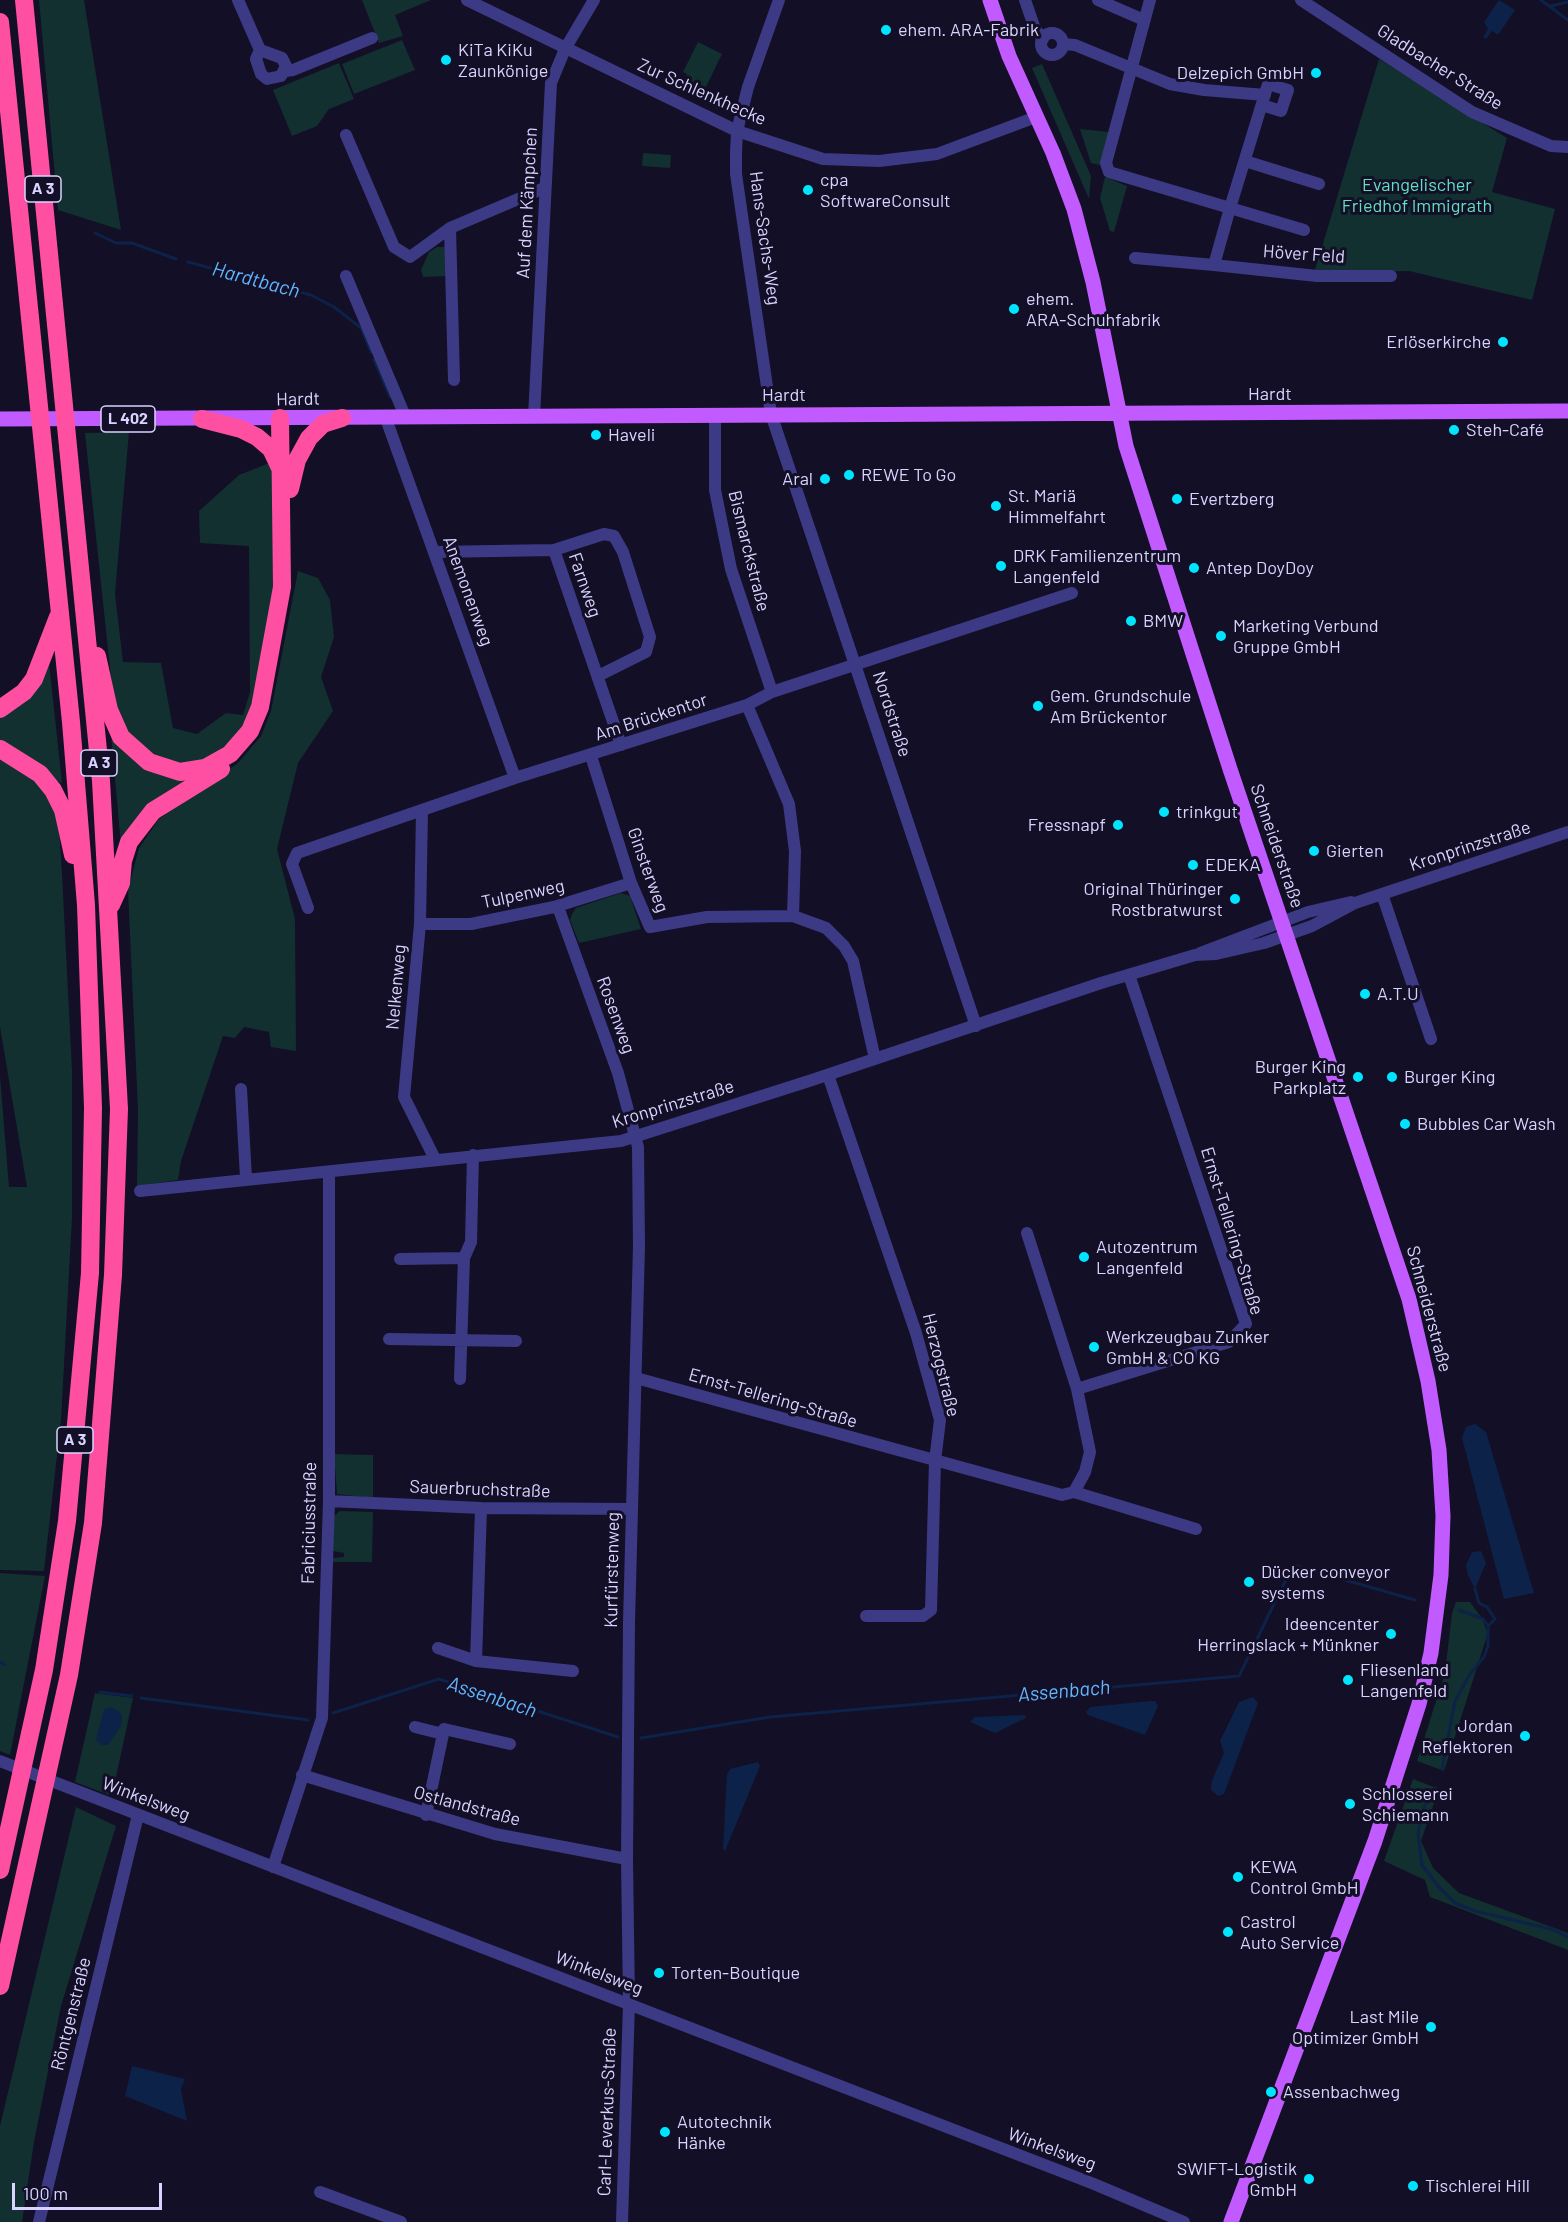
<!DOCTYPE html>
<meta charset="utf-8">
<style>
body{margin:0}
#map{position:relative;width:1568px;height:2222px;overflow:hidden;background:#130f26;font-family:Barlow,sans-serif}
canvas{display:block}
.scale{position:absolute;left:12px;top:2183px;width:150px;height:27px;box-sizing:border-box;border:3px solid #d9d4ff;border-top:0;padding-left:8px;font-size:18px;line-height:21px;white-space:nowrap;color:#d9d4ff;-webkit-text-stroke:4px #130f26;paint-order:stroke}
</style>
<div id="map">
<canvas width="1568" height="2222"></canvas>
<div class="scale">100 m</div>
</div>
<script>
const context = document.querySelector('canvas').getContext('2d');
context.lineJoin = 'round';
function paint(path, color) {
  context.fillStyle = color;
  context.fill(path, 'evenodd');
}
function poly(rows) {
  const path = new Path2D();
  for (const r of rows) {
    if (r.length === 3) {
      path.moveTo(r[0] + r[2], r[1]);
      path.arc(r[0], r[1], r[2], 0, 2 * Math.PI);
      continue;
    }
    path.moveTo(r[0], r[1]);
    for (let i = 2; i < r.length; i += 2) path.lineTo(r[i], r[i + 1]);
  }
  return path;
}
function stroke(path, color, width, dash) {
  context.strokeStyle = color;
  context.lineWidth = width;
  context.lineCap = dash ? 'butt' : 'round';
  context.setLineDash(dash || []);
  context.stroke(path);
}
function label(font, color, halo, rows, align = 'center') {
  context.font = font + ' Barlow,sans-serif';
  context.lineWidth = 6;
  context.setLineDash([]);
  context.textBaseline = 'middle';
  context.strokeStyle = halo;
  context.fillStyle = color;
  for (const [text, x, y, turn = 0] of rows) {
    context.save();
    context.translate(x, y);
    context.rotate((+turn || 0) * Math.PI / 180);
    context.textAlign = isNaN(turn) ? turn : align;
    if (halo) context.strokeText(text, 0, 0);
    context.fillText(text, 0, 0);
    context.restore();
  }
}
paint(poly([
 [39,0,84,0,121,230,58,210],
 [362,0,431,0,395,15,403,36,379,43],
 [402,40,415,70,354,94,342,64],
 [698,42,722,54,705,89,685,79,687,74,683,72],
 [1379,59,1507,138,1492,192,1555,209,1532,300,1409,271,1314,273],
 [339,63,354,99,329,109,317,126,292,136,273,90],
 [1042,64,1091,176,1089,199,1032,68],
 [1080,129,1109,132,1100,165,1091,163],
 [643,153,671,155,670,168,642,166],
 [1105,177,1127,186,1114,232,1110,231,1100,198],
 [437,247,447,247,448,276,423,277,421,270,429,252],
 [129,432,115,594,123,662,161,663,173,728,197,734,226,713,243,715,250,692,249,546,200,543,199,511,239,475,272,462,274,585,253,706,244,729,225,750,201,762,180,765,151,755,125,732,114,706,85,433],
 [298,571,318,578,330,600,334,637,321,677,333,711,298,763,277,849,295,919,296,1051,271,1047,269,1032,244,1027,235,1038,223,1036,181,1161,178,1180,137,1186,138,1110,128,890,139,848,159,819,238,763,261,736,271,711],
 [49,663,62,783,50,778,0,745,0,718,23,704,40,682],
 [111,734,193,779,121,845],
 [0,753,33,776,58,813,62,874,72,1070,72,1218,61,1420,44,1571,0,1570,0,1076,9,1187,27,1187,0,1027],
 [621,893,630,896,641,929,579,943,570,920,572,914,576,908],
 [334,1454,373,1455,373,1498,337,1494],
 [340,1511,373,1512,372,1562,333,1562,333,1558,344,1557,344,1553,333,1551,334,1516],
 [0,1573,45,1576,10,1755,0,1751],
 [1456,1602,1470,1602,1481,1617,1488,1633,1444,1771,1417,1761,1445,1673,1452,1613],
 [95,1693,133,1698,113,1791,109,1795,75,1782],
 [1413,1779,1439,1789,1421,1841,1433,1868,1459,1893,1568,1933,1568,1950,1430,1897,1425,1880,1384,1861],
 [76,1807,116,1826,61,2006,34,2142,22,2222,0,2222,0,2126]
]), '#12302f');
paint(poly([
 [1499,0,1515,10,1498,35,1492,31,1486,39,1483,37,1488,29,1484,22],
 [1475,1424,1486,1432,1534,1593,1504,1599,1462,1438,1466,1427],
 [1481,1551,1486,1563,1475,1589,1468,1575,1466,1565,1472,1552],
 [1253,1697,1258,1703,1224,1794,1218,1796,1211,1790,1212,1780,1224,1753,1220,1741,1239,1702],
 [1150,1701,1155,1701,1158,1706,1145,1735,1088,1715,1086,1712,1090,1707],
 [110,1707,119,1711,122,1716,121,1726,108,1745,102,1745,96,1740,104,1709],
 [1025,1715,1026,1718,995,1733,970,1722,975,1717],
 [758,1762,760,1766,725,1851,723,1849,727,1774,730,1769],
 [132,2066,185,2079,181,2089,187,2121,125,2096]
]), '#0c2248');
stroke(poly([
 [1541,0,1568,20],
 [1551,6,1568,2],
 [95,233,116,243,132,243,176,259],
 [188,262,311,295,334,307,361,328,371,352],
 [374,360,390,397],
 [1475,1589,1479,1603,1487,1607,1495,1619,1488,1626],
 [0,1662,5,1665],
 [100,1692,132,1696],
 [141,1698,308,1720],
 [333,1713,439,1679,618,1737],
 [641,1738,770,1717,1239,1676,1293,1565,1415,1600],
 [1442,1769,1455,1701,1470,1674,1484,1657,1488,1646,1488,1626,1483,1619,1459,1610],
 [1436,1788,1424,1807,1418,1833,1422,1865,1439,1887,1455,1903,1475,1911,1551,1929,1568,1937]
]), '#0c2248', 3);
stroke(poly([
 [238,0,260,50,256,59,261,74,267,79,281,76,286,66,282,58,260,50],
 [467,0,737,131,823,159,879,161,937,154,1036,117],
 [779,0,748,87,737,131,736,153,736,174,771,414,976,1026],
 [1025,0,1035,29,1043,39],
 [1098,0,1144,20],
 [1150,0,1106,163,1109,172,1304,230],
 [1301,0,1472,112,1551,146,1568,147],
 [1052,44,11],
 [1063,44,1075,45,1170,84,1204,90,1265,95],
 [286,71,293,70,372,38],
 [346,135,394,247,410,257,450,228,544,188],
 [1245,161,1319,184],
 [450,228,454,380],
 [1135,258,1214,265,1230,208,1268,84,1288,90,1281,111,1262,105],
 [1214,265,1317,276,1391,276],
 [346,276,405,416],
 [715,415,715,490,731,569,772,692],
 [385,416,515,778],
 [534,417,551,83,565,49,594,0],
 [554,550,604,534,614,536,623,552,650,637,646,652,598,676],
 [435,552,554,550,621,745],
 [747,705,789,804,795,851,793,916],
 [591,756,631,883,650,927,707,917,793,916,826,928,844,946,853,961,875,1059],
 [422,811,420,924,404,1097,435,1159],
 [1382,894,1431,1039],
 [558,907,618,1073,638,1147,639,1246,629,1622,627,1859,629,2004,622,2222],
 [308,908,292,864,297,853,515,778,747,705,772,692,1072,593],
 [420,924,471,924,554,907,631,883],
 [1200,953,1308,912,1351,902],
 [828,1075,916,1333,940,1420,935,1461,931,1610,923,1616,866,1616],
 [241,1089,246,1178],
 [140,1191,621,1141,812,1080,1101,983,1195,955,1216,954,1264,943,1312,926,1355,903,1568,832],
 [1027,1233,1077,1389,1229,1342,1246,1324,1129,975],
 [400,1259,464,1258],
 [389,1339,516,1341],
 [636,1378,1062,1495,1074,1492,1085,1472,1090,1452,1077,1389],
 [460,1379,464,1258,471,1242,473,1155],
 [1074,1492,1196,1529],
 [329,1501,481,1508,631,1509],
 [438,1648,476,1661,573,1671],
 [476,1661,481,1508],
 [415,1727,443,1734,426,1815],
 [443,1734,444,1729,510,1744],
 [0,1761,1094,2184,1184,2222],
 [302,1775,495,1834,627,1859],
 [273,1867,322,1718,329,1501,329,1172],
 [320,2192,401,2222],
 [39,2222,138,1815]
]), '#3d3a85', 12);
stroke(poly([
 [990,0,1009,56,1053,153,1074,209,1093,282,1126,446,1230,769,1409,1299,1428,1381,1439,1450,1443,1516,1441,1575,1431,1653,1419,1704,1375,1841,1231,2222],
 [0,419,1568,411]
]), '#c25bff', 15);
stroke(poly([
 [0,22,71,722,86,905,93,1108,90,1273,67,1521,44,1670,0,1870],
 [202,419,241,429,257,437,271,449,280,468],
 [290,489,297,460,309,438,323,424,342,418],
 [97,656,109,710,121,737,149,762,180,772,205,768,230,754,250,731,260,707,282,587,280,418],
 [0,709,24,692,34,679,58,617],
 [0,749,40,774,53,790,63,810,73,855],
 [111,905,121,883,123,861,129,842,153,811,221,769],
 [0,1986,69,1675,93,1523,113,1275,119,1109,101,781,24,0]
]), '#ff4fa3', 18);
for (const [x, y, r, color] of [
 [886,30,6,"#00e5ff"],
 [446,60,6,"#00e5ff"],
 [1316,73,6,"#00e5ff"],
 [808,190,6,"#00e5ff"],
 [1014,309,6,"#00e5ff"],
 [1503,342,6,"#00e5ff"],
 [1454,430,6,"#00e5ff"],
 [596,435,6,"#00e5ff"],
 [849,475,6,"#00e5ff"],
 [825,479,6,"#00e5ff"],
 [1177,499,6,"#00e5ff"],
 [996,506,6,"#00e5ff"],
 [1001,566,6,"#00e5ff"],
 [1194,568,6,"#00e5ff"],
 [1131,621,6,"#00e5ff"],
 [1221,636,6,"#00e5ff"],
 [1038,706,6,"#00e5ff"],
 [1164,812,6,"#00e5ff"],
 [1118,825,6,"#00e5ff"],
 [1314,851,6,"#00e5ff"],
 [1193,865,6,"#00e5ff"],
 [1235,899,6,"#00e5ff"],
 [1365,994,6,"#00e5ff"],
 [1358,1077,6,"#00e5ff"],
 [1392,1077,6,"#00e5ff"],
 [1405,1124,6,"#00e5ff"],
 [1084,1257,6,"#00e5ff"],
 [1094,1347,6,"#00e5ff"],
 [1249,1582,6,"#00e5ff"],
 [1391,1634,6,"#00e5ff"],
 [1348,1680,6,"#00e5ff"],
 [1525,1736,6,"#00e5ff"],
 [1350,1804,6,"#00e5ff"],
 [1238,1877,6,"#00e5ff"],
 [1228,1932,6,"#00e5ff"],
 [659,1973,6,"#00e5ff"],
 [1431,2027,6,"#00e5ff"],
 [1271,2092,6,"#00e5ff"],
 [665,2132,6,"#00e5ff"],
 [1309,2179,6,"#00e5ff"],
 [1413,2186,6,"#00e5ff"]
]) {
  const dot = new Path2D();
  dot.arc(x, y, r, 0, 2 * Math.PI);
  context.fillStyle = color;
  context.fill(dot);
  stroke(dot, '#130f26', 2);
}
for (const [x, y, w] of [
 [43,189,36],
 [128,419,54],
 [99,763,36],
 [75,1440,36]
]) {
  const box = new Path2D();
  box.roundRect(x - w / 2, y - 13, w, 26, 4.5);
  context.fillStyle = '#130f26';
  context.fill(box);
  stroke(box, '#d9d4ff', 1.5);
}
label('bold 16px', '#d9d4ff', null, [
 ["A 3",43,189],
 ["L 402",128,419],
 ["A 3",99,763],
 ["A 3",75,1440]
]);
label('18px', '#d9d4ff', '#130f26', [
 ["ehem. ARA-Fabrik",898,30],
 ["KiTa KiKu",458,50],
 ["Zaunkönige",458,71],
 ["Delzepich GmbH",1304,73,"right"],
 ["cpa",820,180],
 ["SoftwareConsult",820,201],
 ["ehem.",1026,299],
 ["ARA-Schuhfabrik",1026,320],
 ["Erlöserkirche",1491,342,"right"],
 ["Steh-Café",1466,430],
 ["Haveli",608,435],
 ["REWE To Go",861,475],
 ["Aral",813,479,"right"],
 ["St. Mariä",1008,496],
 ["Himmelfahrt",1008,517],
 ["Evertzberg",1189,499],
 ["DRK Familienzentrum",1013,556],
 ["Langenfeld",1013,577],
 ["Antep DoyDoy",1206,568],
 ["BMW",1143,621],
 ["Marketing Verbund",1233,626],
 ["Gruppe GmbH",1233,647],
 ["Gem. Grundschule",1050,696],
 ["Am Brückentor",1050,717],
 ["trinkgut",1176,812],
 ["Fressnapf",1106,825,"right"],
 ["Gierten",1326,851],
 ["EDEKA",1205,865],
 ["Original Thüringer",1223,889,"right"],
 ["Rostbratwurst",1223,910,"right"],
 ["A.T.U",1377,994],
 ["Burger King",1346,1067,"right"],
 ["Parkplatz",1346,1088,"right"],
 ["Burger King",1404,1077],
 ["Bubbles Car Wash",1417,1124],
 ["Autozentrum",1096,1247],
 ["Langenfeld",1096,1268],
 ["Werkzeugbau Zunker",1106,1337],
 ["GmbH & CO KG",1106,1358],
 ["Dücker conveyor",1261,1572],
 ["systems",1261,1593],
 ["Ideencenter",1379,1624,"right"],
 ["Herringslack + Münkner",1379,1645,"right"],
 ["Fliesenland",1360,1670],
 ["Langenfeld",1360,1691],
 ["Jordan",1513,1726,"right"],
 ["Reflektoren",1513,1747,"right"],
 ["Schlosserei",1362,1794],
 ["Schiemann",1362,1815],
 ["KEWA",1250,1867],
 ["Control GmbH",1250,1888],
 ["Castrol",1240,1922],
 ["Auto Service",1240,1943],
 ["Torten-Boutique",671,1973],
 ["Last Mile",1419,2017,"right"],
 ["Optimizer GmbH",1419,2038,"right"],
 ["Assenbachweg",1283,2092],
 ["Autotechnik",677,2122],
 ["Hänke",677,2143],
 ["SWIFT-Logistik",1297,2169,"right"],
 ["GmbH",1297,2190,"right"],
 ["Tischlerei Hill",1425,2186]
], 'left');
label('18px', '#d9d4ff', '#130f26', [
 ["Gladbacher Straße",1440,67,32],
 ["Zur Schlenkhecke",702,92,24],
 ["Auf dem Kämpchen",527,203,-87],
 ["Hans-Sachs-Weg",765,238,82],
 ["Höver Feld",1304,254,4],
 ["Hardt",1270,394],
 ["Hardt",784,395],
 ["Hardt",298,399,-1],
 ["Bismarckstraße",749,551,76],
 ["Farnweg",585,585,71],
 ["Anemonenweg",468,591,70],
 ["Nordstraße",892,714,72],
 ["Am Brückentor",651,717,-18],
 ["Schneiderstraße",1277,846,71],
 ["Kronprinzstraße",1470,846,-18],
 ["Ginsterweg",648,870,70],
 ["Tulpenweg",523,894,-12],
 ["Nelkenweg",396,987,-85],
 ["Rosenweg",616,1015,70],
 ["Kronprinzstraße",673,1104,-17],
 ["Ernst-Tellering-Straße",1232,1231,73],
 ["Schneiderstraße",1429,1309,75],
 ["Herzogstraße",941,1365,76],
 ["Ernst-Tellering-Straße",773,1398,16],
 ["Sauerbruchstraße",480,1489,2],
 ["Fabriciusstraße",309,1523,-89],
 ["Kurfürstenweg",612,1570,-89],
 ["Winkelsweg",146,1799,21],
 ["Ostlandstraße",467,1806,15],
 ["Winkelsweg",599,1973,21],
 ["Röntgenstraße",71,2014,-76],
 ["Carl-Leverkus-Straße",607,2112,-88],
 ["Winkelsweg",1052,2149,20]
]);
label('18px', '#5fe0c0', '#130f26', [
 ["Evangelischer",1417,185],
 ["Friedhof Immigrath",1417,206]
]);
label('italic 20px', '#62b6ff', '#130f26', [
 ["Hardtbach",256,280,15],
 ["Assenbach",1064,1691,-5],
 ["Assenbach",492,1697,18]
]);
</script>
